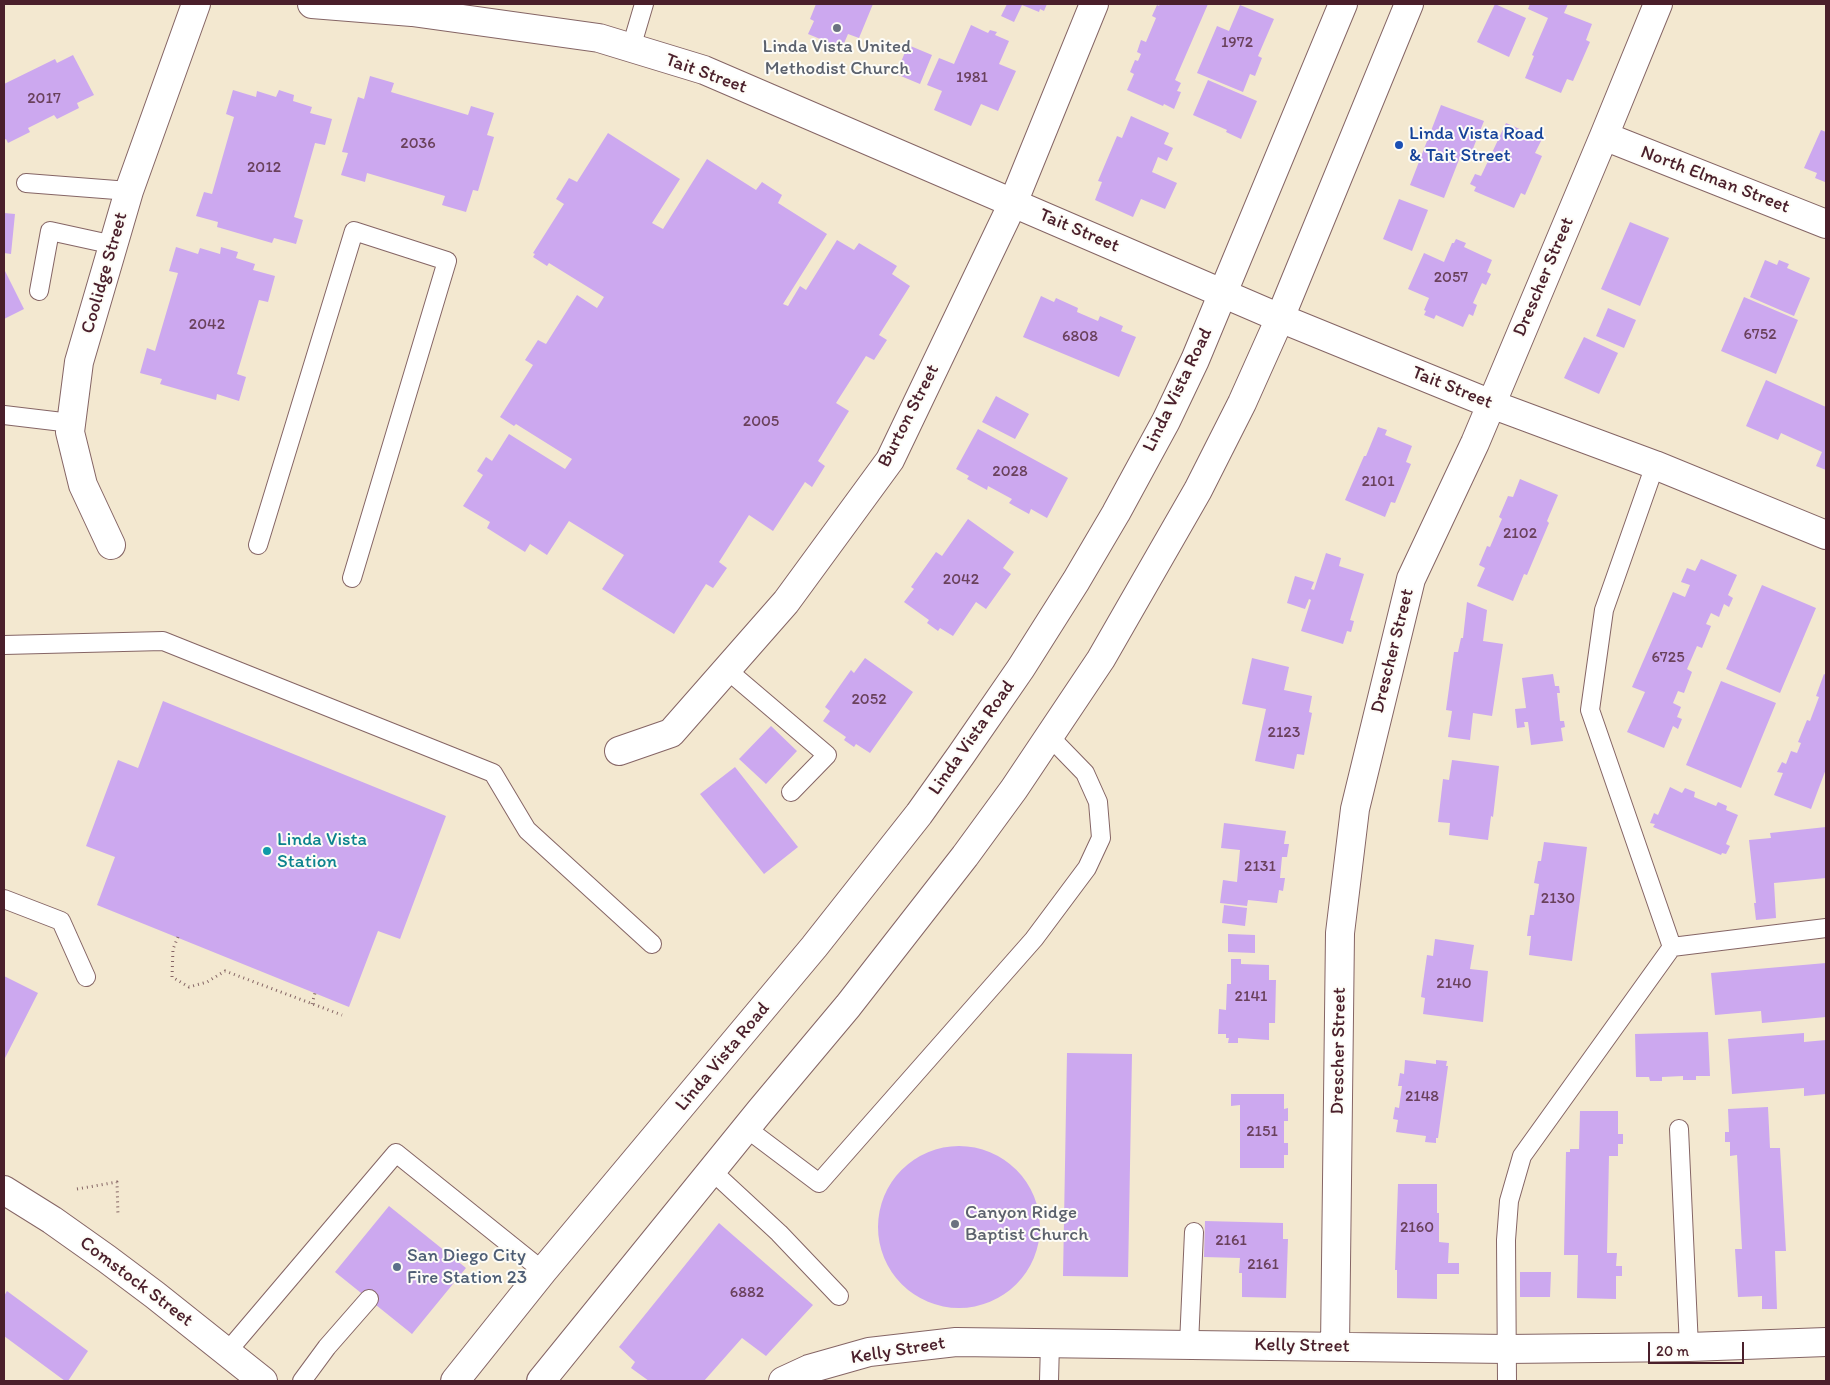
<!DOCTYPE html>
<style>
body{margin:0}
#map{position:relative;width:1830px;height:1385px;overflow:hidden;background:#f3e8d0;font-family:Itim,sans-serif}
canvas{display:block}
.frame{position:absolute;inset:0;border:5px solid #4a1f2b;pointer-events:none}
.scale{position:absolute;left:1648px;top:1342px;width:96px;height:22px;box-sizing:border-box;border:2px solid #4a1f2b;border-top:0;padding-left:6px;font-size:15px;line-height:18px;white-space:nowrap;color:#4a1f2b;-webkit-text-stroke:4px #fdfcf7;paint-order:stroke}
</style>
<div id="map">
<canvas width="1830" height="1385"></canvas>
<div class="frame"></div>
<div class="scale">20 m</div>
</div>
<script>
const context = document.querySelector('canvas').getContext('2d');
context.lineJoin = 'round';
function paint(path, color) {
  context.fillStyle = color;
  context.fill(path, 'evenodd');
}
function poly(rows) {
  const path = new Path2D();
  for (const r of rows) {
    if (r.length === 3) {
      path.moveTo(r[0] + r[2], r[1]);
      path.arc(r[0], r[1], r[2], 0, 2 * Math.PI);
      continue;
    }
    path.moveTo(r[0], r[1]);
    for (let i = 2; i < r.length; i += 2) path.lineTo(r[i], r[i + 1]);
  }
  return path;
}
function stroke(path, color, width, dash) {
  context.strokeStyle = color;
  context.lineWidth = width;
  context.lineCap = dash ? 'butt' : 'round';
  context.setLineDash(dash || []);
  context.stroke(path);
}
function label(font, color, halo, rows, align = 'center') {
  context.font = font + ' Itim,sans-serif';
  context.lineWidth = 4;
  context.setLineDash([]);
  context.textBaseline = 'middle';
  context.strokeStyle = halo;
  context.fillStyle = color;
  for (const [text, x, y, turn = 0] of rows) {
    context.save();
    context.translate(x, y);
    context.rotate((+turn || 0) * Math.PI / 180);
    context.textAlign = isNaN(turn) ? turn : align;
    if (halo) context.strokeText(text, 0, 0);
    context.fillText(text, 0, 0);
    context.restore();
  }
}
paint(poly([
 [816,4,873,4,859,38,848,34,842,48,808,34,814,21,810,19],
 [1007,4,1047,4,1044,11,1040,9,1039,12,1022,5,1014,22,1001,16],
 [1160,4,1208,4,1175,80,1181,83,1177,91,1181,92,1174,109,1164,104,1163,106,1127,90,1134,74,1130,72,1135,60,1138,61,1141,54,1137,52,1141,40,1146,42,1156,18,1152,16,1157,5,1159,6],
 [1495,4,1526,18,1509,57,1477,42],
 [1530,4,1568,4,1564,13,1592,24,1586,40,1590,42,1573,81,1567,79,1561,93,1525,78,1534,56,1532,55,1548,18,1528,9],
 [1240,5,1274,19,1258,56,1262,58,1255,76,1250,74,1243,92,1197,73,1217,26,1229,31],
 [971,25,988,33,990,30,997,32,995,35,1009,41,999,64,1016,71,998,111,981,104,971,126,934,110,942,91,927,85,939,58,954,64],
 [908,45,932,55,920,84,896,74],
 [73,55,94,95,77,103,79,108,57,119,54,115,28,128,30,132,8,143,6,139,4,140,4,84,55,59,57,63],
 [370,76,394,83,391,92,468,115,471,106,494,113,487,135,494,137,478,191,473,190,466,212,442,205,445,196,367,173,365,182,341,175,348,153,342,152,358,97,364,99],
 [1208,80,1257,101,1241,139,1226,132,1227,130,1193,115],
 [233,90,256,97,257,91,276,97,279,90,294,95,293,101,312,107,310,113,332,119,325,145,315,143,294,217,303,220,296,244,274,238,272,243,217,227,218,222,196,216,204,192,212,194,234,117,226,114],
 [1441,105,1484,121,1470,156,1462,152,1444,198,1410,185],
 [1131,116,1169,133,1164,144,1173,148,1167,161,1158,157,1152,172,1177,183,1165,209,1141,199,1133,217,1095,200,1102,182,1098,181,1117,136,1122,138],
 [1506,123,1542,139,1535,153,1542,156,1525,195,1521,193,1514,208,1474,191,1476,187,1470,184,1475,174,1481,176],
 [1821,130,1826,132,1826,179,1825,182,1815,178,1817,173,1804,168],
 [608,133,680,179,652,223,663,229,707,159,756,190,762,182,782,195,778,203,827,234,783,304,788,306,800,286,806,290,837,240,854,250,859,243,897,266,892,274,910,286,879,335,887,340,874,360,866,356,836,403,849,411,818,461,825,466,812,487,805,482,773,531,749,515,719,562,727,568,713,588,706,584,674,634,602,589,624,555,569,521,547,555,530,544,525,552,487,528,490,522,463,506,483,475,477,471,486,457,492,461,509,434,565,469,572,459,516,424,514,426,500,417,533,365,525,360,538,340,546,344,577,295,597,308,604,297,549,263,547,266,533,257,535,254,533,253,564,204,556,199,569,178,577,182],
 [1399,199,1428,210,1412,251,1383,239],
 [4,213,15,214,11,254,4,253],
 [1630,222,1669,238,1640,306,1601,289],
 [1456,239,1466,243,1464,247,1492,260,1487,272,1491,274,1486,285,1482,283,1473,303,1477,305,1473,316,1469,314,1463,327,1436,315,1434,319,1424,315,1426,311,1424,310,1429,298,1408,289,1424,253,1444,262,1452,243,1454,243],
 [176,247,198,254,200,248,220,254,221,247,238,252,236,258,255,264,253,270,275,276,268,302,259,300,237,374,246,377,239,401,217,394,216,400,160,384,162,379,140,373,147,348,155,351,178,273,169,271],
 [1765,260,1777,265,1779,260,1789,264,1787,268,1810,278,1794,316,1750,297],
 [4,269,24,309,4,319],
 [1041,296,1054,302,1056,298,1078,308,1077,312,1098,321,1100,316,1123,326,1121,331,1136,337,1119,377,1023,337],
 [1744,297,1798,320,1776,374,1721,351],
 [1608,308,1636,320,1624,348,1596,336],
 [1584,337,1618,353,1599,394,1564,378],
 [1766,380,1826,407,1826,470,1816,466,1822,452,1781,433,1778,440,1746,426],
 [996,396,1029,414,1015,439,982,422],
 [1378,427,1387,430,1385,435,1412,446,1406,462,1411,464,1395,503,1391,502,1385,517,1345,500,1364,456,1366,456],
 [978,429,1068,478,1047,518,1031,509,1029,514,1009,503,1012,499,988,486,987,490,967,479,969,476,956,469],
 [1520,479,1558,495,1547,521,1549,523,1527,575,1524,574,1513,601,1477,586,1485,568,1479,565,1487,546,1490,547,1502,519,1499,517,1508,496,1513,497],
 [968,519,1014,552,1003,568,1011,574,986,609,976,602,953,636,940,628,938,631,927,623,929,620,904,602,914,589,911,587,936,552,942,556],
 [1326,553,1341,558,1339,566,1364,574,1350,620,1354,621,1351,632,1347,631,1343,644,1301,631,1311,600,1309,599,1305,609,1287,603,1295,576,1314,582,1311,589,1314,590],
 [1701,559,1737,575,1728,595,1733,598,1729,607,1724,604,1719,617,1711,613,1706,624,1711,626,1702,648,1697,646,1687,669,1692,672,1684,693,1678,691,1673,703,1681,707,1677,717,1682,719,1678,729,1673,726,1664,748,1627,732,1645,692,1632,687,1673,592,1685,597,1690,585,1681,582,1687,568,1695,571],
 [1762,585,1816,608,1780,693,1726,669],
 [1467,602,1487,610,1483,641,1503,644,1492,716,1473,713,1470,740,1448,737,1452,711,1446,710,1454,652,1458,652,1461,638,1463,638],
 [865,658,913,692,870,753,856,744,854,747,844,740,846,737,823,721,830,711,825,707,851,670,854,673],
 [1252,658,1289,667,1284,690,1312,696,1309,712,1312,713,1304,755,1297,754,1294,769,1255,761,1266,709,1242,704],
 [1553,674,1555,686,1559,686,1560,693,1557,693,1560,721,1564,721,1565,727,1561,728,1563,741,1531,745,1528,722,1524,722,1525,727,1517,728,1515,709,1526,708,1522,678],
 [1824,674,1826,675,1826,769,1811,809,1774,795,1783,773,1777,772,1782,762,1786,764,1791,751,1797,753,1801,743,1798,742,1807,720,1810,721,1819,697,1816,696],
 [1721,681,1776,703,1741,788,1686,765],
 [163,701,446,816,400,939,378,931,349,1007,97,905,115,857,86,846,118,760,138,768],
 [771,726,797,751,766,784,739,759],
 [1452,760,1499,766,1493,817,1491,816,1488,840,1449,835,1450,823,1438,822,1443,779,1449,780],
 [735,767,798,847,764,874,700,794],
 [1670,787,1682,793,1685,788,1695,792,1694,797,1716,806,1718,802,1727,806,1726,810,1738,815,1726,844,1730,846,1726,854,1722,853,1721,855,1653,827,1655,824,1650,823,1654,813,1658,815],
 [1224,823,1286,831,1284,844,1289,844,1287,857,1282,857,1280,878,1285,878,1283,891,1279,890,1277,903,1248,900,1247,906,1220,903,1223,880,1237,882,1240,850,1221,848],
 [1826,827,1826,878,1774,883,1776,918,1756,920,1754,903,1756,903,1749,840,1771,838,1770,833],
 [1544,842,1587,847,1572,961,1529,955,1531,936,1527,936,1530,915,1534,915,1539,884,1534,883,1538,861,1541,861],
 [1224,905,1247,908,1245,926,1222,923],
 [1228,934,1255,935,1255,953,1228,952],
 [1435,939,1474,945,1470,969,1488,971,1483,1022,1423,1014,1425,998,1421,997,1427,955,1433,956],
 [1231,959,1241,959,1241,964,1269,965,1269,980,1276,980,1275,1023,1269,1023,1269,1040,1238,1038,1238,1043,1228,1043,1229,1038,1226,1038,1226,1034,1218,1034,1219,1009,1226,1010,1227,984,1231,984],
 [1826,963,1826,1017,1762,1023,1761,1011,1715,1015,1711,973],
 [4,976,38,993,4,1060],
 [1708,1032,1710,1076,1696,1076,1696,1080,1683,1080,1683,1076,1662,1077,1662,1081,1650,1081,1649,1077,1636,1077,1635,1034],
 [1804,1033,1804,1042,1826,1040,1826,1094,1804,1096,1804,1088,1732,1094,1728,1039],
 [1067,1053,1132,1054,1128,1277,1063,1276],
 [1405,1060,1436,1064,1436,1060,1447,1061,1446,1066,1448,1066,1438,1138,1436,1138,1436,1143,1425,1142,1426,1136,1396,1132,1398,1120,1393,1119,1395,1107,1399,1108,1402,1086,1398,1086,1400,1073,1404,1074],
 [1231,1094,1284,1094,1284,1109,1288,1108,1288,1121,1284,1121,1284,1143,1288,1143,1288,1155,1284,1155,1284,1168,1240,1168,1240,1105,1231,1106],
 [1768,1107,1770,1148,1780,1148,1786,1251,1775,1251,1777,1309,1762,1309,1762,1296,1738,1297,1735,1249,1742,1249,1737,1155,1730,1156,1730,1142,1725,1142,1725,1132,1729,1132,1728,1109],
 [1580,1111,1618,1111,1618,1134,1623,1134,1623,1144,1618,1144,1618,1156,1609,1156,1607,1253,1617,1253,1616,1266,1622,1266,1622,1276,1616,1276,1616,1299,1577,1298,1578,1255,1564,1255,1566,1152,1570,1152,1570,1149,1579,1149],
 [959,1227,81],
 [1398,1184,1437,1184,1437,1213,1439,1213,1439,1242,1449,1243,1448,1263,1459,1263,1459,1274,1437,1274,1437,1299,1397,1298,1397,1270,1395,1270],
 [389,1206,466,1268,412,1334,335,1272],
 [1205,1221,1283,1223,1283,1239,1288,1239,1286,1298,1242,1297,1242,1273,1239,1273,1240,1258,1204,1257],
 [719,1223,813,1305,766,1356,742,1338,704,1381,649,1381,631,1368,635,1362,619,1347],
 [1520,1272,1551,1272,1550,1297,1520,1297],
 [7,1291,88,1351,68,1381,65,1381,4,1336,4,1296]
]), '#cca8ef');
const service = poly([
 [631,48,644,4],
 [26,183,129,191],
 [39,291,50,231,114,245],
 [4,415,71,423],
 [1655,465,1604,610,1590,710,1672,947,1826,928],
 [258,545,354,231,447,261,352,578],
 [4,645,163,641,493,773,527,830,652,944],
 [726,669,827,755,791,792],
 [4,899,61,921,86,977],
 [746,1128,819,1183,1034,939,1087,868,1101,838,1098,802,1085,773,1050,737],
 [1679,1129,1689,1347],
 [712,1171,779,1233,839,1296],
 [1189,1344,1194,1232],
 [227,1352,396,1153,543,1271],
 [302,1381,327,1347,369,1299],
 [1049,1381,1050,1343],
 [1507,1381,1506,1240,1509,1201,1522,1156,1672,947]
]);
const minor = poly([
 [1604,136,1826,224],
 [1280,318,1491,404,1655,465,1826,535],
 [111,545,83,485,70,432,79,362,129,191,196,4],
 [619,751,671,733,786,602,890,460,1013,203,1094,4],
 [1335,1346,1340,933,1355,809,1411,579,1475,443,1604,136,1658,4],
 [783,1381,809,1369,869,1352,956,1342,1507,1349,1689,1347,1826,1342]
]);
const tertiary = poly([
 [312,4,412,12,599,38,704,70,1280,318],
 [4,1190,52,1220,107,1259,155,1295,263,1381]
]);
const primary = poly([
 [455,1381,543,1271,814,947,919,814,961,755,1021,668,1076,581,1116,513,1166,421,1195,360,1343,4],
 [541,1381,760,1111,848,1006,965,856,1014,789,1101,659,1198,490,1242,403,1280,318,1409,4]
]);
stroke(service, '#856565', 20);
stroke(minor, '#856565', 30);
stroke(tertiary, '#856565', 30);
stroke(primary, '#856565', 30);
stroke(poly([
 [178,937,173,949,172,977,189,987,207,982,225,971,342,1015],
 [312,1004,315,993],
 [77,1189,117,1182,118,1216]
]), '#856565', 3, [1, 4]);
stroke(service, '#fff', 18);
stroke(minor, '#fff', 28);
stroke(tertiary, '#fff', 28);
stroke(primary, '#fff', 28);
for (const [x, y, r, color] of [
 [837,28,5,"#6b7280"],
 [1399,145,5,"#1a4fb4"],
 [267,851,5,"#0f9aa8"],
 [955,1224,5,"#6b7280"],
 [397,1267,5,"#5c6f8a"]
]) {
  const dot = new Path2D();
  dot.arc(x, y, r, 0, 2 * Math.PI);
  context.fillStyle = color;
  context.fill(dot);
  stroke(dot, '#fdfcf7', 2);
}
label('16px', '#6a415c', null, [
 ["1972",1237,43],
 ["1981",972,78],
 ["2017",44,99],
 ["2036",418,144],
 ["2012",264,168],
 ["2057",1451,278],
 ["2042",207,325],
 ["6752",1760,335],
 ["6808",1080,337],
 ["2005",761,422],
 ["2028",1010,472],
 ["2101",1378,482],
 ["2102",1520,534],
 ["2042",961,580],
 ["6725",1668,658],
 ["2052",869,700],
 ["2123",1284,733],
 ["2131",1260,867],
 ["2130",1558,899],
 ["2140",1454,984],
 ["2141",1251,997],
 ["2148",1422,1097],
 ["2151",1262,1132],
 ["2160",1417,1228],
 ["2161",1231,1241],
 ["2161",1263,1265],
 ["6882",747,1293]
]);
label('19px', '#5b616d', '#fdfcf7', [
 ["Linda Vista United",837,47],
 ["Methodist Church",837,69],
 ["Canyon Ridge",965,1213,"left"],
 ["Baptist Church",965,1235,"left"]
]);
label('19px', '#4a1f2b', '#fdfcf7', [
 ["Tait Street",706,74,20],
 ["North Elman Street",1715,180,21],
 ["Tait Street",1079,231,23],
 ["Coolidge Street",105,273,-74],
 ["Drescher Street",1544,277,-67],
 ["Tait Street",1452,388,22],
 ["Linda Vista Road",1178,390,-64],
 ["Burton Street",909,416,-63],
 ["Drescher Street",1393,651,-76],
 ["Linda Vista Road",972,738,-55],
 ["Drescher Street",1339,1051,-89],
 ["Linda Vista Road",723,1057,-50],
 ["Comstock Street",136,1282,37],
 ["Kelly Street",1302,1346,1],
 ["Kelly Street",898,1351,-9]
]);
label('19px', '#164399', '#fdfcf7', [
 ["Linda Vista Road",1409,134],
 ["& Tait Street",1409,156]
], 'left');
label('19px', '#0d838f', '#fdfcf7', [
 ["Linda Vista",277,840],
 ["Station",277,862]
], 'left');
label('19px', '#4e5e75', '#fdfcf7', [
 ["San Diego City",407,1256],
 ["Fire Station 23",407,1278]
], 'left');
</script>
